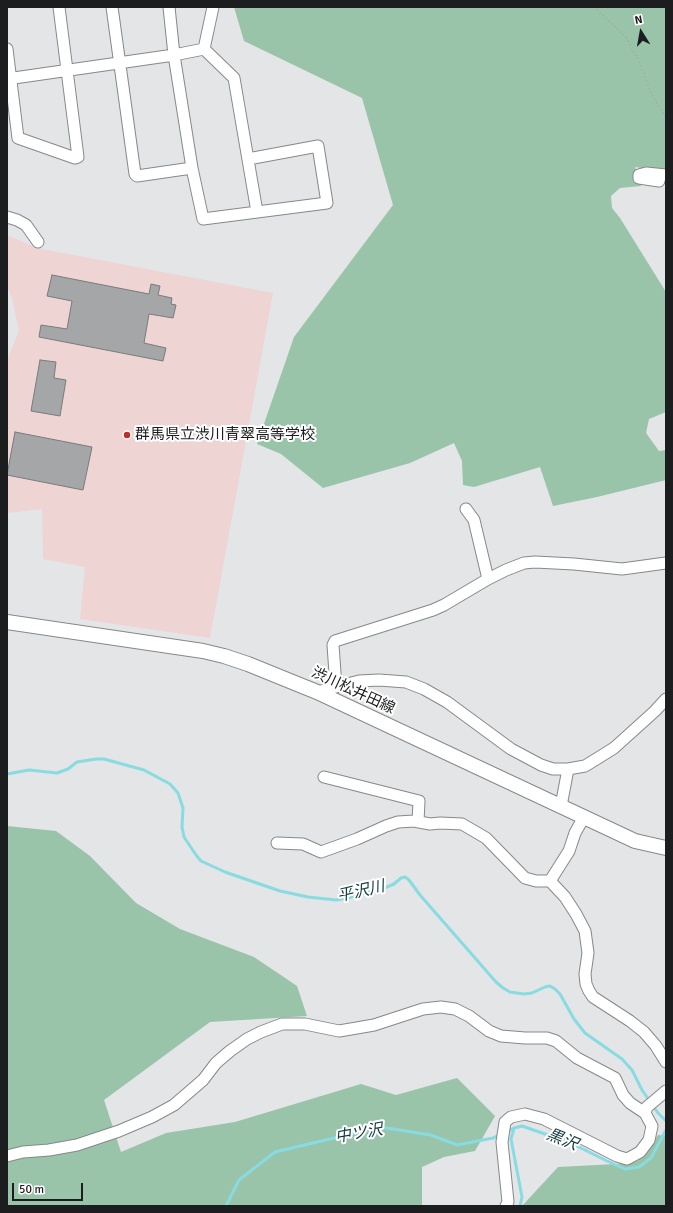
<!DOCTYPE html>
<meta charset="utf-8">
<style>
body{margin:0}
#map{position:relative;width:673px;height:1213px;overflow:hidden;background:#e3e5e7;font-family:Signika,sans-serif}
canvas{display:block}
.frame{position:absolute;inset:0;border:8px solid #1c1d1e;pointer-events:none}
.north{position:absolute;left:621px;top:12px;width:40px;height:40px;-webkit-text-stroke:3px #fff;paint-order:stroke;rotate:349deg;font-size:11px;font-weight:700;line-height:16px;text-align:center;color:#1c1d1e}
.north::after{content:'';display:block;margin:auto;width:14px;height:18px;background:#1c1d1e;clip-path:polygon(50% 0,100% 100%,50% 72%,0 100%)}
.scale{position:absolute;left:12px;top:1183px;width:71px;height:18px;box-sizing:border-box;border:2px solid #1c1d1e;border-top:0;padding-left:5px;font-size:12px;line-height:14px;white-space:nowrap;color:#1c1d1e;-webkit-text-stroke:3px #fff;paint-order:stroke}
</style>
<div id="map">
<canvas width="673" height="1213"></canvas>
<div class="frame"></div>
<div class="north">N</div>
<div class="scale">50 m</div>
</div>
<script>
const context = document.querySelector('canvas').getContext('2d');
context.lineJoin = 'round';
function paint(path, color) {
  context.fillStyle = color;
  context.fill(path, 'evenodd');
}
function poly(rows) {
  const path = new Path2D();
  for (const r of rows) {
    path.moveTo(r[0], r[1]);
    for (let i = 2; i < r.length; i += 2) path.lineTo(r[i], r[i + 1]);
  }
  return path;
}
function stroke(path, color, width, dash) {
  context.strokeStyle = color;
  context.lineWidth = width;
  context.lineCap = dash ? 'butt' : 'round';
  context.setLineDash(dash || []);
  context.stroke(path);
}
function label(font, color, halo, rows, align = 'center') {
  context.font = font + ' Signika,"Noto Sans JP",sans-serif';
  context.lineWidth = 4;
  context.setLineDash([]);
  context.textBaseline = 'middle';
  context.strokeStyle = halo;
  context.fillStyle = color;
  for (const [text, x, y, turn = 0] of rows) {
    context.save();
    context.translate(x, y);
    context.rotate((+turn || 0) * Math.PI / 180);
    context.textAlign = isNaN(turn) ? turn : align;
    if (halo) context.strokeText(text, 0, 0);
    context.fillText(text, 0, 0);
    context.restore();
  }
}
paint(poly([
 [7,235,37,248,273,293,210,638,80,619,85,567,43,559,42,509,7,513,7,360,19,331,12,298,7,286]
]), '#efd4d4');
paint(poly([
 [234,7,666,7,666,172,635,167,641,186,620,188,611,196,612,208,620,218,666,292,666,412,649,419,646,433,659,451,666,450,666,480,597,497,553,506,540,467,474,487,463,485,462,461,454,443,410,463,323,488,281,454,257,444,294,337,393,205,362,98,244,41],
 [7,826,56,831,90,856,136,903,180,929,254,957,297,986,307,1016,210,1022,104,1100,121,1152,166,1133,235,1122,361,1084,396,1095,457,1078,495,1116,475,1151,444,1157,422,1167,422,1206,7,1206],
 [658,1135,666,1136,666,1206,522,1206,558,1167,616,1164,638,1161]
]), '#99c4a9');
stroke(poly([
 [7,774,29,770,57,773,68,769,77,762,96,759,104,759,144,770,170,784,178,793,183,808,182,827,184,837,196,855,201,861,225,872,280,891,308,897,336,900,348,898,387,887,394,884,401,878,405,877,409,880,420,895,496,982,503,988,510,992,524,994,532,993,545,987,550,986,555,989,560,994,574,1019,585,1033,622,1059,632,1070,642,1090,658,1113,666,1121],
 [514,1128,511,1139,522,1197,520,1206],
 [507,1132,514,1128,522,1126,545,1134,561,1138,607,1161,625,1169,639,1167,651,1158,666,1130],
 [226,1206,239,1180,275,1152,380,1127,431,1135,457,1145,493,1138,500,1135]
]), '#88dbe0', 3);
const building = poly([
 [52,275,149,294,151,284,160,286,158,295,172,298,171,304,176,305,173,318,149,314,144,343,166,348,163,361,39,337,41,325,67,329,72,301,47,296,52,275],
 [40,360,56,362,54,378,66,380,60,416,31,411,40,360],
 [15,432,92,447,83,490,7,475,15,432]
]);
paint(building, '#a4a6a8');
stroke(building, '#797b7d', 1);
const minor = poly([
 [112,7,135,174,137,176,192,168],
 [169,7,174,55,192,168,203,219,327,203,318,146,248,159],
 [7,49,18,138,75,158,78,157,59,7],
 [204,49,234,78,257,212],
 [7,79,174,55,204,49,213,7],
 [659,181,639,178,639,175,646,173,666,175],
 [7,217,17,220,26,225,38,242],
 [466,509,474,520,488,579],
 [336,687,333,645,335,641,433,610,444,605,488,579,506,570,524,563,535,562,574,564,622,569,666,563],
 [317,692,336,687,359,681,379,680,406,682,424,689,447,702,511,749,541,765,553,769,568,769,585,766,598,758,614,748,655,711,666,699],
 [324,777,419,801,418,822],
 [561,806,568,769],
 [584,817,575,833,569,851,550,881,565,897,576,914,585,931,588,953,585,974,586,984,589,991,593,997,630,1021,644,1032,656,1046,666,1062],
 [277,843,303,844,321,852,357,839,386,826,398,822,414,821,430,824,440,823,462,824,486,838,525,878,536,881,550,881],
 [645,1113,647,1107,666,1091],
 [7,1156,23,1152,49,1150,77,1145,119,1131,152,1117,174,1105,203,1080,216,1063,230,1051,247,1039,261,1032,282,1024,305,1024,339,1031,351,1029,374,1025,423,1009,441,1007,455,1009,469,1016,489,1031,501,1036,525,1038,547,1038,556,1041,577,1058,615,1078,623,1095,630,1103,645,1113,652,1126,649,1140,640,1152,627,1159,617,1156,544,1119,525,1114,511,1117,505,1122,502,1142,508,1202,506,1206]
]);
const major = poly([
 [7,622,203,651,224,656,248,664,317,692,635,841,666,848]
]);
stroke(minor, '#86888a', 13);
stroke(major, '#86888a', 16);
stroke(poly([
 [594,7,626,37,640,63,652,95,666,118]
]), '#a2a3a5', 1.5, [1, 3]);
stroke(minor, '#fff', 11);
stroke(major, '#fff', 14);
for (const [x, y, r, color] of [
 [127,435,4,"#be3025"]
]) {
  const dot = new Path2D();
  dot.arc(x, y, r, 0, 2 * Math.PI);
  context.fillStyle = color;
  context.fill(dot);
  stroke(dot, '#fff', 1.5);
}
label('15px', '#1c1d1e', '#fff', [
 ["群馬県立渋川青翠高等学校",135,435]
], 'left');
label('15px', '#1c1d1e', '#fff', [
 ["渋川松井田線",353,691,25]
]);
label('italic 16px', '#123a3d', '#fff', [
 ["平沢川",361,892,-13],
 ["中ツ沢",359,1134,-10],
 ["黒沢",562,1140,22]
]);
</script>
